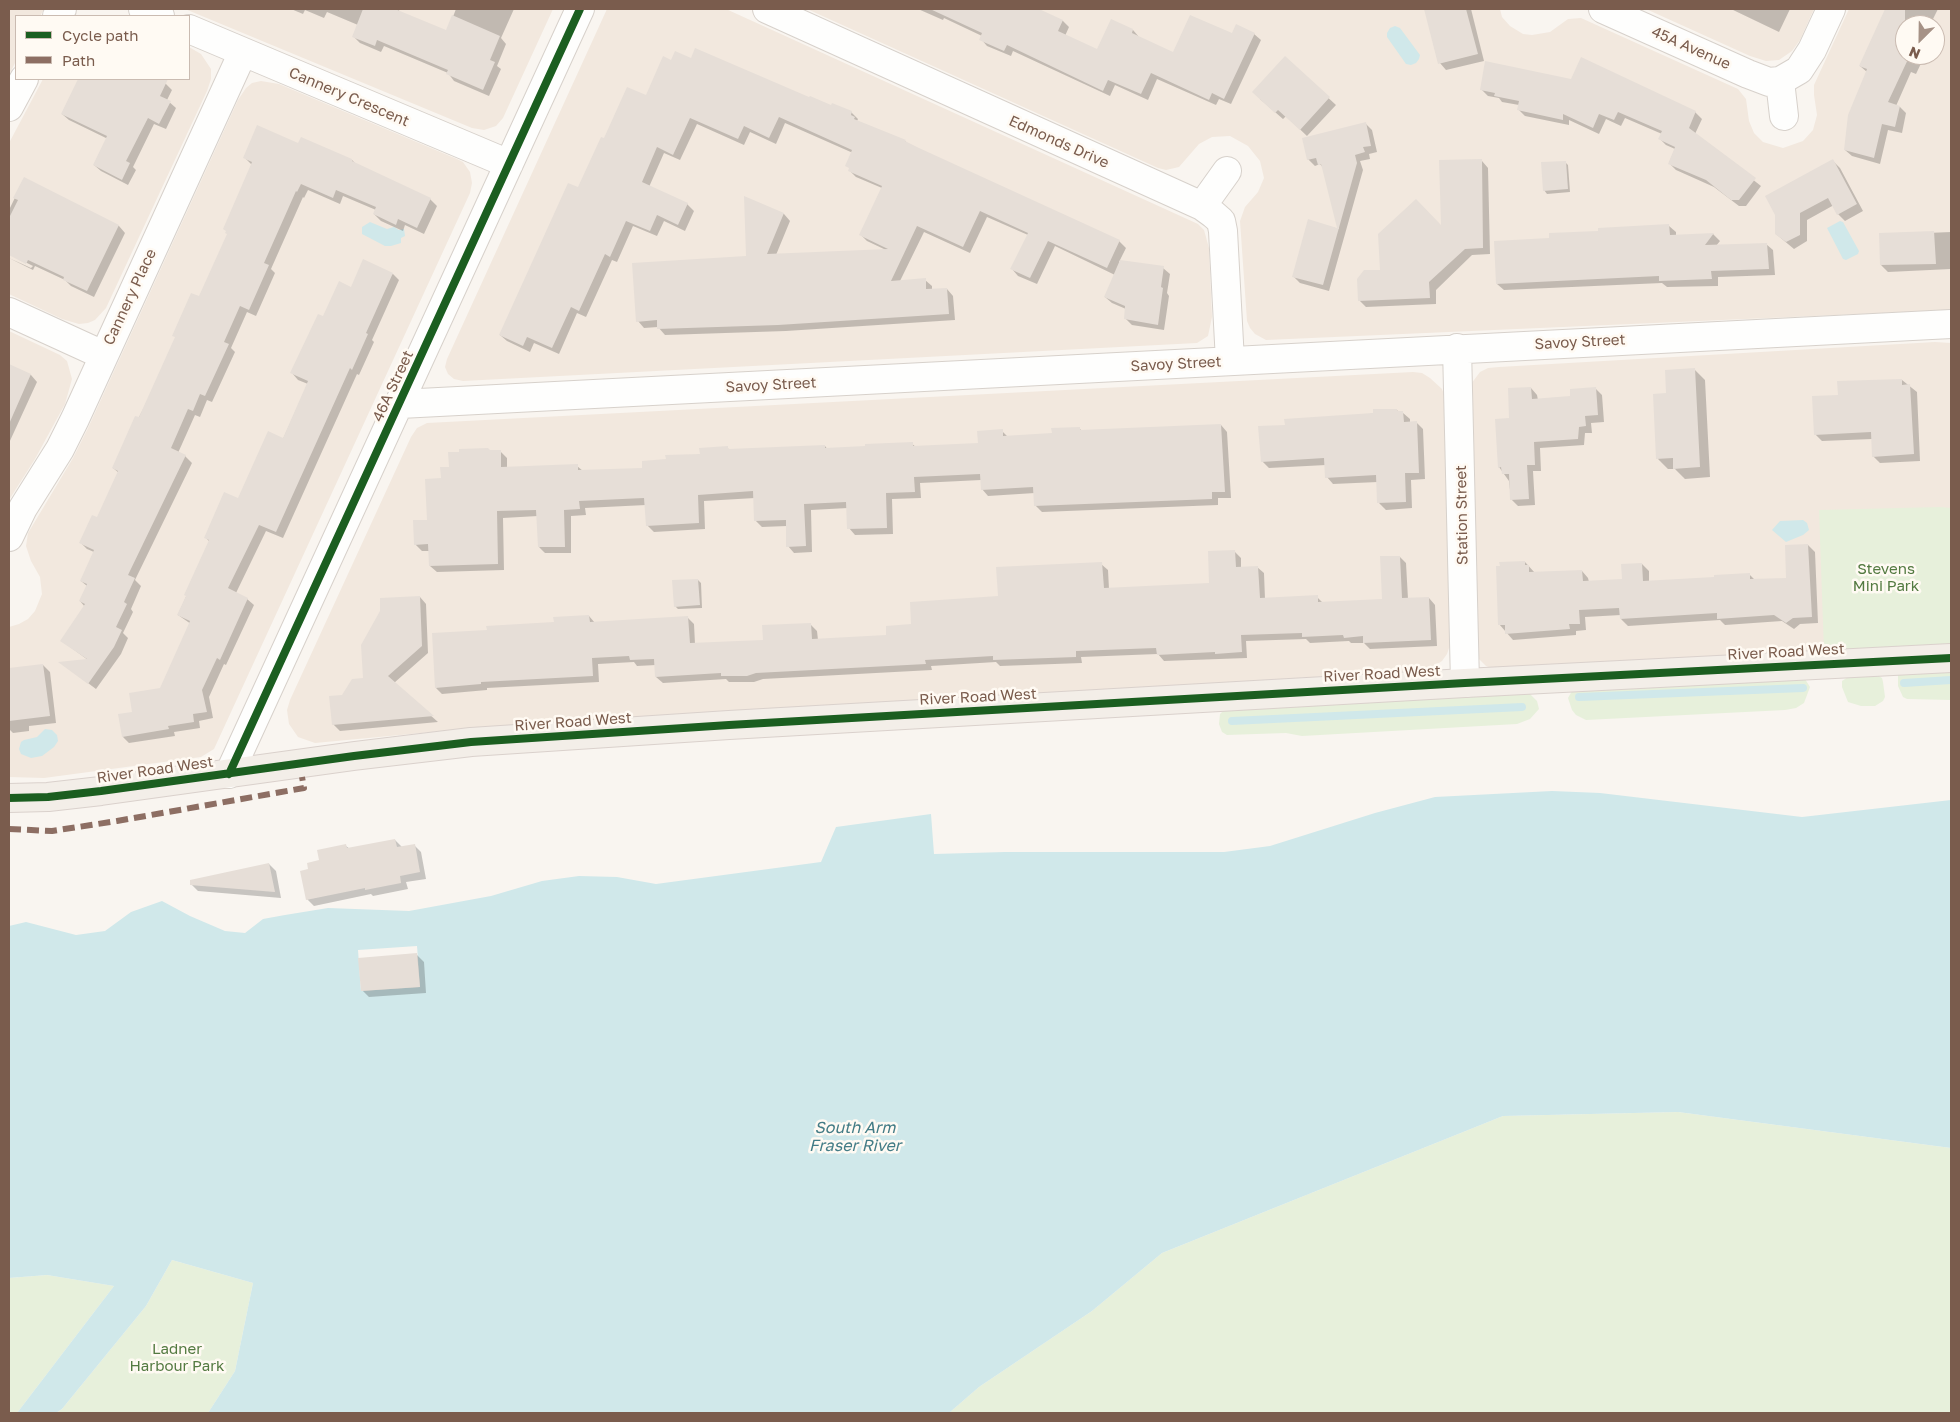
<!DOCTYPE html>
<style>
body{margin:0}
#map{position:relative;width:1960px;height:1422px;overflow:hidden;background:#f9f5f0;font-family:"Golos Text",sans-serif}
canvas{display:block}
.frame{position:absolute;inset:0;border:10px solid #7a5c4d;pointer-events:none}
.legend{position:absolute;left:15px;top:15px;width:175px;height:65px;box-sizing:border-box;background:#fffaf3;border:1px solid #cabbb1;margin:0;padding:6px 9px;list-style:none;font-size:15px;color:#7a5c4d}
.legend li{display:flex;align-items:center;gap:10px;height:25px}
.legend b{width:25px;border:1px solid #cabbb1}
.north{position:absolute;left:1895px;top:15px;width:50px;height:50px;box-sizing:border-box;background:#fffaf3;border:1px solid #cabbb1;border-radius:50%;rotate:203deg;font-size:14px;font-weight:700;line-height:20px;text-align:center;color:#7a5c4d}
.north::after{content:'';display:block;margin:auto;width:18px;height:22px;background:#a69286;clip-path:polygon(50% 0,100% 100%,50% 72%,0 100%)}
</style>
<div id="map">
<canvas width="1960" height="1422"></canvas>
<div class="frame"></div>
<ul class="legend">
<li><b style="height:6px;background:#1b5e20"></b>Cycle path</li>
<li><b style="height:6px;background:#8d6e63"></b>Path</li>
</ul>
<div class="north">N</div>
</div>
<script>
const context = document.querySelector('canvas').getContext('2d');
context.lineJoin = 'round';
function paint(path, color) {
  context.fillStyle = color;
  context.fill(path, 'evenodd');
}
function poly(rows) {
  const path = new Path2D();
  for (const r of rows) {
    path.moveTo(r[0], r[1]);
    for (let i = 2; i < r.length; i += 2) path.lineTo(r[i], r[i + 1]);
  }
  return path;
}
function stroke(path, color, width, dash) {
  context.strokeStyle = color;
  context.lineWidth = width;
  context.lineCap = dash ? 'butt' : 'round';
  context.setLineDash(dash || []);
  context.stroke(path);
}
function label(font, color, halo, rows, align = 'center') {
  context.font = font + ' "Golos Text",sans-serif';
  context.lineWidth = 5;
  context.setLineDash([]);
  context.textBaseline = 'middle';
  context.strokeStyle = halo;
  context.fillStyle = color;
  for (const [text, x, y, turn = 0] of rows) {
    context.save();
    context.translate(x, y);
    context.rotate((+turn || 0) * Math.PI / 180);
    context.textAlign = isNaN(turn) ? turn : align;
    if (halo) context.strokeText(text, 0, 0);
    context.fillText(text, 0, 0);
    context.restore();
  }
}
paint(poly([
 [9,9,44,9,40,16,16,16,16,61,9,75],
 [185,9,553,9,503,118,496,126,484,130,472,128],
 [607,9,726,9,1198,224,1204,230,1209,248,1212,317,1208,336,1197,343,463,381,454,379,448,374,445,367,447,359],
 [807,9,1500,9,1502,17,1510,26,1523,34,1532,35,1550,32,1568,19,1581,18,1738,89,1746,99,1749,121,1754,133,1763,142,1783,148,1803,141,1813,130,1817,115,1814,95,1814,85,1849,9,1951,9,1951,310,1266,340,1255,334,1250,328,1247,321,1240,221,1245,207,1258,192,1264,178,1260,161,1248,146,1230,136,1212,137,1199,144,1179,167,1166,170,1158,168],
 [1905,25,1935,25,1935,55,1905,55],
 [1646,9,1814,9,1800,40,1792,51,1779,60,1766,61,1750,56],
 [189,47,201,54,211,69,211,79,207,91,106,308,95,320,88,323,79,324,62,319,9,294,9,143,43,79,189,79],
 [261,81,279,84,457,159,463,162,470,172,472,183,470,193,214,749,201,757,44,778,9,777,9,627,19,624,28,619,35,611,42,594,40,577,31,561,26,546,28,533,73,458,88,428,238,100,246,88,252,83],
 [9,331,60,355,67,361,72,379,65,404,35,459,9,500],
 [1935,342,1951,343,1951,646,1493,669,1486,666,1478,658,1471,384,1480,372,1488,368,1499,367],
 [1413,372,1422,373,1430,378,1442,389,1445,397,1452,639,1447,654,1442,661,1428,670,443,731,315,743,298,737,289,724,287,710,290,700,411,437,417,428,427,423]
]), '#f2e8de');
paint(poly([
 [1940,507,1951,508,1951,646,1824,652,1819,510],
 [1951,672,1951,700,1907,699,1903,697,1898,686,1898,675,1902,674],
 [1877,675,1882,678,1883,682,1885,697,1883,701,1875,706,1861,706,1848,702,1842,687,1842,681,1848,677],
 [1805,679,1810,687,1804,703,1796,708,1785,710,1586,720,1576,715,1572,710,1568,698,1572,691],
 [1528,692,1537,701,1539,709,1530,719,1517,724,1302,736,1286,733,1227,735,1222,732,1219,724,1220,714,1223,711,1230,709],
 [1678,1112,1951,1148,1951,1413,949,1413,979,1387,1092,1311,1162,1253,1503,1116],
 [172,1260,253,1283,235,1371,208,1413,56,1413,62,1409,146,1306],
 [47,1275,114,1286,17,1413,9,1413,9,1278]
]), '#e7f0db');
paint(poly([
 [1395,26,1400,28,1420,55,1419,59,1416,63,1411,65,1406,64,1387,37,1387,33,1390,28],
 [1840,221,1843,222,1859,251,1858,254,1846,260,1843,259,1827,228],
 [370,222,387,229,394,227,399,230,404,229,405,236,401,238,401,243,391,246,385,246,362,234,362,227],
 [1803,520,1807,523,1809,530,1803,535,1786,542,1772,530,1780,521],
 [45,729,52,730,57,735,58,741,54,747,42,756,31,758,21,754,19,749,21,742,24,740,37,737],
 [1552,791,1600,793,1802,817,1951,800,1951,1148,1678,1112,1503,1116,1162,1253,1092,1311,979,1387,949,1413,208,1413,235,1371,253,1283,172,1260,146,1306,62,1409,56,1413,17,1413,114,1286,47,1275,9,1278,9,926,26,922,76,935,105,931,131,912,162,901,190,916,225,931,245,933,263,919,285,915,328,908,409,911,491,896,542,881,579,876,617,877,656,884,821,862,836,827,931,814,934,854,1005,852,1224,852,1270,846,1375,813,1435,797]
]), '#d0e8ea');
paint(poly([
 [417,946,420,987,361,991,358,950]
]), '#f9f5f0');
paint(poly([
 [291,9,400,9,398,12,447,32,456,9,514,9,501,38,506,44,497,66,501,69,489,96,454,81,448,73,384,46,381,52,360,43,353,36,358,25,327,12,324,18,305,10,303,14],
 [918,9,1036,9,1063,21,1069,27,1065,36,1098,51,1133,30,1139,37,1174,54,1232,35,1254,34,1261,40,1231,104,1219,99,1216,105,1157,79,1148,100,1115,85,1110,96,1013,51,1011,56,987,46,981,39,982,36,944,18,943,20],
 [1426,9,1471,9,1484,61,1446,70,1440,63],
 [1731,9,1790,9,1779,32],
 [1886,9,1938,9,1930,25,1905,25,1905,55,1925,55,1916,74,1911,72,1896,106,1900,107,1906,113,1902,133,1888,130,1880,164,1852,156,1845,150,1867,72,1860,66],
 [1285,58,1336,105,1307,136,1286,116,1283,119,1260,99],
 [691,60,851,112,858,119,857,121,905,141,908,144,1119,241,1126,248,1119,262,1163,268,1170,274,1167,293,1169,296,1164,330,1132,325,1125,318,1126,309,1112,303,1105,297,1115,275,1055,246,1037,284,1018,276,1012,269,1028,235,987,217,970,253,924,232,900,281,925,280,932,286,932,290,947,289,953,296,955,320,786,331,665,335,658,327,644,328,638,321,748,257,745,198,784,214,790,221,776,255,886,250,867,241,861,235,882,188,856,177,849,170,853,153,785,123,776,144,750,132,744,145,697,124,680,160,664,153,649,187,687,204,694,211,685,231,664,221,657,236,633,226,617,262,612,260,586,317,577,313,559,354,534,343,530,352,507,341,500,335,605,140,646,97,672,61],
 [79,79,156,79,166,84,172,90,167,100,176,108,166,129,154,124,133,167,136,170,128,185,101,171,94,165,108,139,69,120,62,114],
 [1481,89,1695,112,1702,119,1695,134,1761,186,1746,206,1739,206,1714,187,1676,170,1669,163,1675,149,1666,145,1660,139,1662,134,1625,118,1621,126,1606,119,1599,134,1569,120,1569,125,1525,116,1518,109,1519,105,1502,102,1499,98,1488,96],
 [1365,123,1372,130,1377,152,1369,154,1370,159,1360,161,1363,170,1329,291,1300,283,1294,277,1309,221,1339,229,1324,169,1320,164,1315,166,1308,159],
 [299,145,352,160,356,164,430,199,437,206,424,234,405,225,403,231,381,221,374,214,376,210,343,196,340,204,308,190,304,198,303,197,271,269,275,273,256,316,247,312,231,348,235,352,212,402,207,400,200,417,195,415,178,453,185,456,192,463,135,580,141,586,131,609,133,612,123,633,128,638,121,654,96,689,61,663,88,660,62,641,85,607,80,601,87,586,81,581,94,552,87,549,80,542,98,519,119,473,113,468,200,298,228,235,252,165,244,157],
 [1482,161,1488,168,1490,254,1472,255,1436,290,1436,304,1366,307,1359,300,1381,271,1442,228],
 [1833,161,1840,168,1863,211,1845,221,1838,214,1834,205,1807,220,1807,241,1794,249,1776,234],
 [1565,162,1568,165,1570,192,1547,194,1544,190],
 [24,179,119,226,125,233,94,297,71,286,65,280,35,266,33,270,9,258,31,268,33,266,9,254,9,210],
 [1669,226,1676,232,1676,236,1713,234,1720,241,1716,246,1766,244,1773,250,1775,275,1718,277,1718,286,1667,287,1662,283,1504,290,1497,284,1550,240,1599,232],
 [1951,232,1951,269,1888,272,1881,265,1880,235],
 [393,274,399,280,372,340,374,342,359,375,357,374,283,538,266,531,236,593,247,599,254,605,226,665,224,664,209,697,213,718,199,721,200,728,174,732,175,736,129,743,123,737,134,713,161,689,191,624,178,615,210,542,205,537,239,500,283,439,308,384,298,380,292,373,323,317,351,288],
 [9,365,31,375,37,382,9,443],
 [1694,369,1705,380,1710,477,1685,479,1675,469,1668,469,1658,459,1667,394],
 [1902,380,1917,392,1920,461,1880,463,1873,456,1872,439,1822,441,1815,434,1839,396],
 [1531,388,1537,395,1538,400,1571,397,1596,389,1602,395,1604,422,1591,423,1592,433,1585,433,1584,445,1540,448,1541,471,1533,471,1535,505,1518,506,1511,499,1509,481,1499,467,1511,420],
 [1397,410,1399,413,1403,413,1410,419,1410,423,1416,422,1423,429,1425,479,1411,480,1412,508,1386,510,1379,503,1378,482,1333,484,1327,477,1326,465,1269,468,1262,461,1286,426],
 [1221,425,1227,432,1231,498,1218,498,1218,505,1042,512,1035,505,1035,493,988,496,982,489,981,480,920,483,921,498,892,499,893,534,855,535,849,528,848,508,811,510,812,552,794,553,788,546,787,526,762,527,755,520,755,498,704,501,705,529,654,532,647,525,646,505,585,508,586,515,571,516,571,553,545,553,539,547,538,516,503,518,504,570,437,572,430,566,429,551,422,551,415,544,428,521,442,479,450,468,490,452,500,451,507,458,507,468,577,466,583,471,644,469,727,447,730,451,825,446,828,450,912,444,916,447,979,444,1002,431,1008,437,1053,435,1079,428,1082,431],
 [1808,545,1815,552,1818,623,1800,624,1794,629,1782,621,1725,625,1720,620,1628,626,1621,619,1621,615,1585,617,1586,630,1576,631,1576,635,1513,640,1499,624,1525,562,1535,573,1582,571,1588,578,1589,582,1623,580,1642,564,1649,571,1649,582,1716,579,1749,574,1755,580,1788,579],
 [1234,551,1241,558,1241,568,1257,567,1264,573,1265,599,1317,597,1323,603,1383,600,1400,557,1406,563,1408,599,1429,598,1435,605,1437,646,1370,649,1364,643,1351,643,1349,641,1310,643,1306,639,1246,641,1247,658,1164,661,1158,654,1081,657,1082,663,1000,666,996,662,931,666,932,670,820,676,763,679,754,682,729,682,726,679,663,683,656,677,656,665,637,666,634,662,598,664,599,682,487,688,487,690,442,694,436,688,488,631,555,624,589,616,595,623,688,618,694,624,695,644,764,641,811,625,817,631,818,640,888,636,912,626,1101,564,1108,570,1109,589,1211,584],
 [698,580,701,583,702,608,678,609,675,606],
 [420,597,426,604,428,653,394,683,438,722,340,731,333,724,342,696,364,679],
 [43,665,50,672,56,723,29,726,29,731,13,733,9,729,9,669],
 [395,840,402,847,414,845,421,852,426,879,406,882,408,889,373,896,371,894,314,906,307,899,310,870,321,861,346,846,350,849],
 [269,864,276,871,281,898,198,891,191,884],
 [417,955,424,962,426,993,369,997,362,990]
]), '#0003');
stroke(poly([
 [1904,683,1951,680],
 [1579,697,1803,688],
 [1232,721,1522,707]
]), '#d0e8ea', 8);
paint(poly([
 [363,9,395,9,446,30,452,15,500,36,490,60,495,62,483,90,446,74,448,70,377,40,375,46,352,37],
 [930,9,1039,9,1063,20,1058,31,1097,49,1111,19,1133,29,1132,33,1173,52,1190,15,1232,33,1236,24,1255,33,1224,99,1212,93,1209,100,1151,73,1141,94,1108,80,1103,91,1007,45,1004,51,979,40,982,33],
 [1424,9,1466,9,1478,54,1438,64],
 [1885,9,1905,9,1905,55,1910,55,1888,102,1900,106,1895,127,1882,124,1874,158,1844,150,1848,115,1867,69,1859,66],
 [695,48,809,97,810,96,831,105,832,103,852,111,851,115,855,117,854,119,906,140,905,141,919,148,1120,240,1107,268,1048,241,1030,278,1010,269,1028,233,980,211,963,247,917,226,891,281,926,278,926,289,947,288,949,314,778,325,657,329,657,320,636,322,632,263,746,256,744,196,784,213,767,254,888,249,859,235,882,186,848,171,849,168,845,166,852,150,779,117,769,138,744,126,738,139,690,118,673,155,657,147,642,182,688,203,678,225,657,215,650,231,626,221,610,257,605,254,579,311,571,307,552,348,527,337,523,346,499,335,568,183,578,187,601,137,604,138,627,87,646,95,663,56,671,60,675,51,691,58],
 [1285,56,1330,97,1300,130,1278,110,1275,113,1252,92],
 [1581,57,1696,111,1689,128,1756,178,1739,200,1731,200,1706,180,1668,164,1675,147,1658,139,1662,131,1618,112,1614,120,1599,114,1593,128,1563,114,1563,120,1517,110,1519,101,1494,96,1495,93,1480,90,1485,61,1571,79],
 [78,79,168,79,160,96,171,101,159,124,148,118,126,161,130,163,122,180,93,165,107,136,61,114],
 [1366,122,1371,146,1363,147,1365,152,1355,155,1357,163,1323,285,1292,277,1308,219,1337,228,1321,164,1318,165,1316,158,1307,160,1302,138],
 [257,125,298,143,301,137,352,159,352,161,431,198,417,228,398,219,396,225,373,214,376,207,336,190,333,198,301,184,297,192,296,191,264,263,269,265,249,310,240,306,224,342,229,344,205,396,200,394,193,411,188,409,171,448,186,455,128,575,135,578,124,602,127,604,116,627,122,630,114,647,88,684,58,662,87,659,60,641,85,604,79,601,87,584,80,581,94,550,79,543,92,515,97,517,118,471,112,468,135,416,139,417,175,337,172,336,191,293,199,296,227,234,225,233,226,231,223,229,252,162,243,158],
 [1482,159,1483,248,1465,249,1429,282,1430,298,1358,301,1357,279,1364,270,1380,270,1378,234,1416,199,1441,225,1439,160],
 [1833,159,1857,204,1837,215,1828,198,1800,213,1800,235,1786,242,1775,234,1775,215,1765,196],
 [1566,161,1568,189,1543,191,1541,162],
 [24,177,119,225,87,291,63,280,64,277,28,260,26,264,9,255,9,218,18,200,13,198],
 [1669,224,1670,235,1714,233,1705,245,1767,243,1769,269,1711,271,1712,279,1659,281,1659,276,1496,284,1494,241,1549,238,1549,233,1598,231,1598,228],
 [1934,231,1936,264,1880,265,1879,233],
 [363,259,393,273,366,333,368,334,352,370,350,368,276,532,259,525,228,588,248,598,220,660,217,658,202,690,207,712,193,714,194,722,168,726,169,729,122,737,118,714,132,712,129,693,160,688,190,621,177,615,186,596,184,595,209,540,204,538,224,492,238,498,268,431,283,438,308,381,290,373,318,314,323,316,339,281,351,287],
 [1120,260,1164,266,1161,287,1163,288,1158,325,1124,319,1125,306,1104,297],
 [9,364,31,374,9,424],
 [1695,368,1700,467,1673,469,1673,458,1656,459,1653,394,1666,393,1665,370],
 [1902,379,1902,385,1910,384,1914,454,1872,457,1871,432,1814,435,1812,396,1838,395,1837,381],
 [1531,387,1532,399,1570,396,1570,389,1596,387,1598,415,1585,416,1586,426,1579,427,1578,439,1534,442,1535,465,1527,465,1529,499,1510,500,1509,474,1502,474,1501,467,1498,468,1495,419,1509,418,1508,388],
 [1373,409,1397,409,1397,411,1403,411,1404,422,1417,421,1419,473,1405,473,1406,502,1377,503,1376,475,1325,478,1324,458,1261,462,1258,426,1285,425,1284,419,1373,413],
 [1221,424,1225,492,1212,492,1212,499,1034,506,1033,487,981,490,980,474,914,477,915,492,886,493,887,528,847,529,846,502,804,504,806,546,786,547,786,520,754,521,753,491,698,495,699,523,646,526,644,498,579,501,580,509,564,510,565,547,538,547,536,510,497,511,498,564,429,566,428,544,414,545,413,520,427,520,425,479,441,478,440,467,449,467,448,452,459,452,459,449,488,448,490,450,501,450,501,467,578,464,578,470,642,468,642,461,666,459,665,455,700,454,699,448,728,446,728,449,825,445,825,448,865,446,865,444,913,442,913,446,978,443,977,431,1003,429,1003,436,1052,433,1051,428,1080,427,1080,430],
 [1808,544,1812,617,1793,618,1786,623,1774,615,1717,619,1717,613,1620,619,1619,608,1579,610,1580,624,1569,624,1570,629,1505,634,1505,625,1498,625,1496,566,1500,566,1499,562,1525,561,1525,565,1529,565,1529,572,1582,570,1583,581,1622,579,1621,564,1642,563,1643,581,1714,577,1714,575,1750,573,1750,579,1786,578,1785,545],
 [1235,550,1236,567,1258,566,1260,598,1318,595,1318,602,1382,599,1380,556,1400,556,1402,598,1429,597,1431,640,1363,643,1363,636,1344,638,1343,635,1302,637,1302,633,1241,635,1242,652,1215,654,1215,652,1157,655,1156,648,1076,651,1076,657,993,660,993,656,925,660,926,664,813,670,756,673,747,676,721,676,721,673,655,677,654,659,630,660,629,656,592,658,593,676,481,682,481,684,435,688,432,633,487,630,486,626,554,622,553,617,589,615,590,622,688,616,690,643,763,640,762,625,811,623,812,639,886,635,886,626,911,624,910,602,998,596,996,567,1102,562,1104,588,1209,583,1208,551],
 [698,579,700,605,674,607,672,580],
 [420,596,422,646,388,676,434,716,332,725,329,696,342,695,352,679,363,678,361,645,380,611,380,598],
 [43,664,50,716,9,721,9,668],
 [395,839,397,847,415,844,420,872,400,876,401,883,365,890,365,888,306,900,300,871,308,869,307,863,319,860,317,850,346,844,347,848],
 [269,863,275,892,190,885,190,880],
 [417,953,420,987,361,991,358,958]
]), '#e6ded7');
const minor = poly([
 [143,9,160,16],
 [767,9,1202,206,1213,214,1221,221,1223,231,1230,361],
 [1603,9,1748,74,1769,82,1780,81,1799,70,1812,50,1831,9],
 [57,16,62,9],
 [189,29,509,164],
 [1780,81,1784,116],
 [9,107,24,79],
 [1202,206,1227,171],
 [9,312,103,355],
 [1457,348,1465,683],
 [400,404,1951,324],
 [9,537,23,508,60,449,75,419,243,52],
 [229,774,580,9]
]);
const major = poly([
 [9,798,48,797,101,791,354,756,471,742,729,725,1465,683,1951,658]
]);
stroke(minor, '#d7d1cb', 30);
stroke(major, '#dad1cc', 30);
stroke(minor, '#fefefd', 28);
stroke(major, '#f3eee8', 28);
stroke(poly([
 [9,829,52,831,117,821,304,788,302,777]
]), '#8d6e63', 6, [12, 6]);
stroke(poly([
 [229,774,580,9],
 [9,798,48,797,101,791,354,756,471,742,729,725,1465,683,1951,658]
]), '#1b5e20', 8);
label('15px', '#7a5c4d', '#fffaf3', [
 ["45A Avenue",1691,48,24],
 ["Cannery Crescent",349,97,23],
 ["Edmonds Drive",1059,142,24],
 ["Cannery Place",130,297,-65],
 ["Savoy Street",1580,342,-3],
 ["Savoy Street",1176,364,-3],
 ["Savoy Street",771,385,-3],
 ["46A Street",393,386,-65],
 ["Station Street",1462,515,-91],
 ["River Road West",1786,652,-3],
 ["River Road West",1382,674,-3],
 ["River Road West",978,697,-3],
 ["River Road West",573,722,-4],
 ["River Road West",155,770,-8]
]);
label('15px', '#537a41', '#fffaf3', [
 ["Stevens",1886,569],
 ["Mini Park",1886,586],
 ["Ladner",177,1349],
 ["Harbour Park",177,1366]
]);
label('italic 16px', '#437c86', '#fffaf3', [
 ["South Arm",855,1128],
 ["Fraser River",855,1146]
]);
</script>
